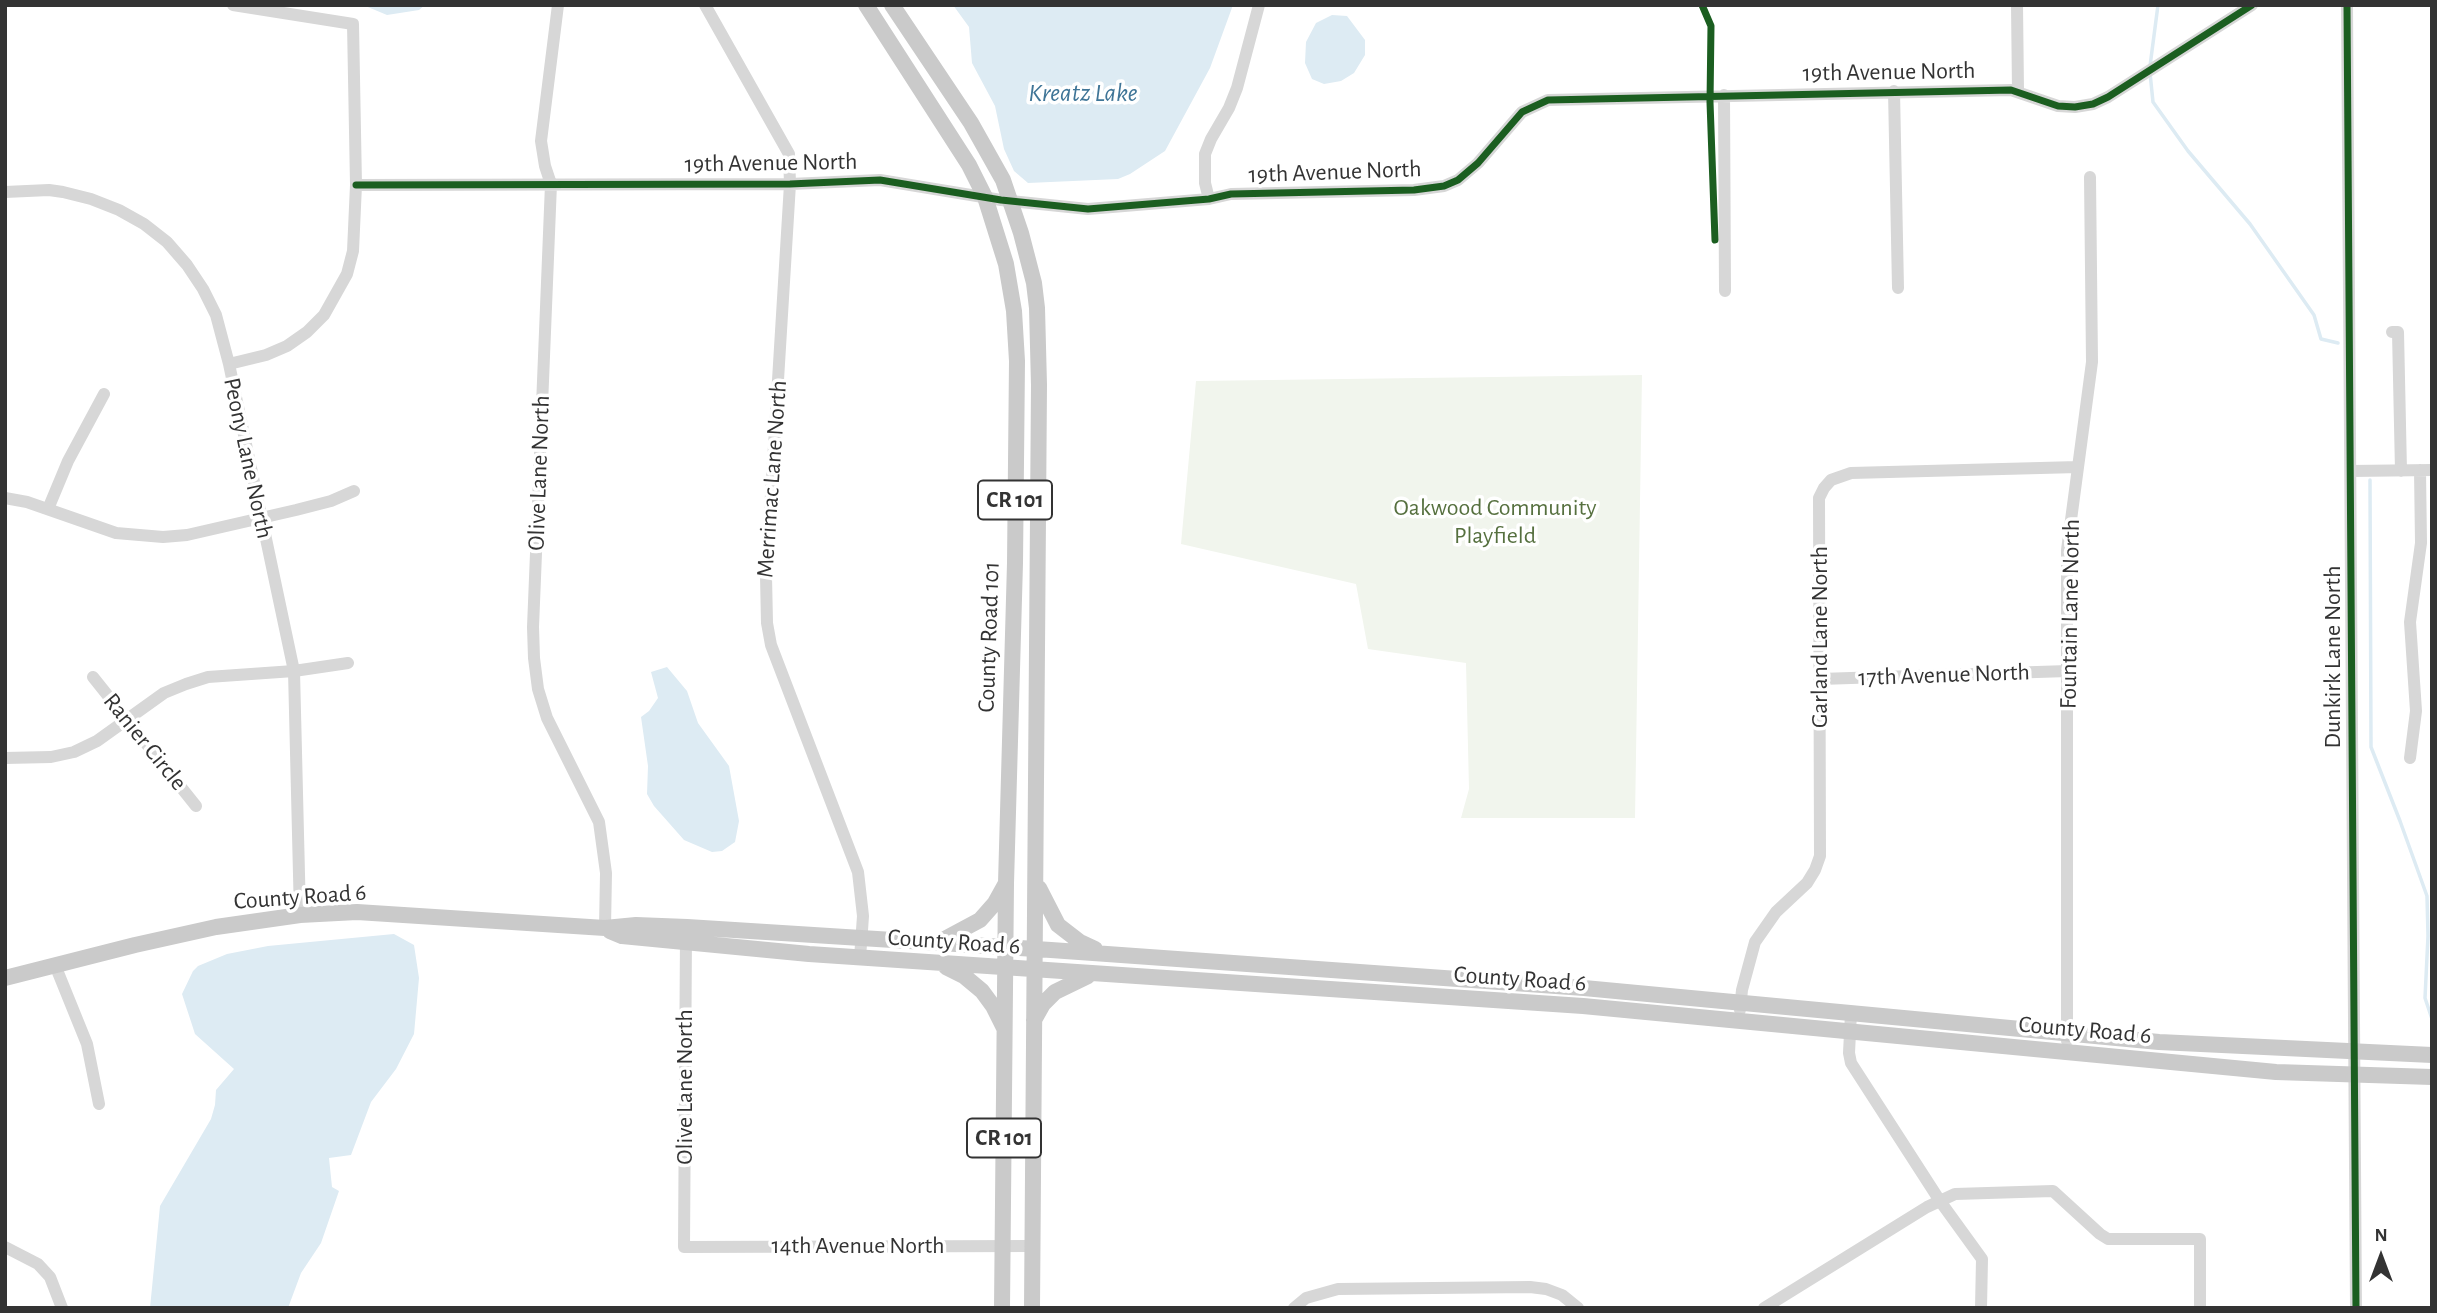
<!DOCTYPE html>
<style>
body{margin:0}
#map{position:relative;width:2437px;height:1313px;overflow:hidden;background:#fff;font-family:"Alegreya Sans",sans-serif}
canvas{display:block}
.frame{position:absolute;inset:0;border:7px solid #333;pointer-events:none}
.north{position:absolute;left:2346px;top:1222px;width:70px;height:70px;-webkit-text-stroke:5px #fff;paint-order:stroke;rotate:0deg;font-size:19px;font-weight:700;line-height:28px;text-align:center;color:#333}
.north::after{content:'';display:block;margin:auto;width:24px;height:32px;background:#333;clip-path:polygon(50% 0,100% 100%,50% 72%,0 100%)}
</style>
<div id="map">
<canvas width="2437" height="1313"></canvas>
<div class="frame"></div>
<div class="north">N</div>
</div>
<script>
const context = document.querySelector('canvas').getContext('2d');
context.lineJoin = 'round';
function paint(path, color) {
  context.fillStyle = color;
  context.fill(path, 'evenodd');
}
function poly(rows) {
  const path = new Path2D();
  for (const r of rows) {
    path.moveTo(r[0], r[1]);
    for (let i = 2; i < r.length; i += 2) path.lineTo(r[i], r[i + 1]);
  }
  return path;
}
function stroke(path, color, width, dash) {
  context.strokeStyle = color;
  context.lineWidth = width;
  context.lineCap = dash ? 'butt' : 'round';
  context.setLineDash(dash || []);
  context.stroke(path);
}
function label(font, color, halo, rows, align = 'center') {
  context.font = font + ' "Alegreya Sans",sans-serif';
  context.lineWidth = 7;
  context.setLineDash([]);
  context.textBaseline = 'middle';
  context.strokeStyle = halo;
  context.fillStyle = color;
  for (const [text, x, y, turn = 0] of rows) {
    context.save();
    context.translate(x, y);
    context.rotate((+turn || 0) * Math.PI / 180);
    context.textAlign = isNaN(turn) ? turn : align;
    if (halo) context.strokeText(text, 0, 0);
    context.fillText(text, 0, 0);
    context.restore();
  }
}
paint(poly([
 [1642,375,1635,818,1461,818,1469,789,1466,663,1368,649,1356,584,1181,544,1196,381]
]), '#f1f5ed');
paint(poly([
 [363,5,425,5,419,10,387,15],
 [953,5,1233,5,1210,68,1165,151,1130,174,1118,179,1028,183,1014,171,1004,149,995,106,972,63,969,27],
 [1332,15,1347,16,1365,40,1365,55,1354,73,1341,81,1324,84,1312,79,1305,63,1306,42,1316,23],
 [667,667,687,691,698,723,729,766,739,821,735,842,722,851,712,852,684,840,654,806,647,794,648,766,641,717,649,711,658,698,651,672],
 [394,934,414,945,419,978,414,1034,396,1069,371,1102,351,1155,329,1158,332,1187,339,1191,321,1243,301,1273,288,1308,150,1308,160,1206,211,1119,215,1105,216,1090,234,1069,195,1034,182,994,193,971,198,966,227,954,268,946]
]), '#ddebf3');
stroke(poly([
 [2150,66,2158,5],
 [2150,73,2153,102,2188,151,2250,224,2314,315,2321,339,2338,343],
 [2370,480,2371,747,2400,821,2427,896,2428,936,2425,998,2432,1019]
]), '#ddebf3', 3.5);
stroke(poly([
 [558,5,541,141,545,166,551,184,533,627,534,658,538,689,547,718,599,822,606,873,605,928],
 [705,5,789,154,790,184,766,576,767,623,771,645,858,872,863,916,860,958],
 [2017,5,2018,91],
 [2347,5,2356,1308],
 [1894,91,1898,288],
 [1724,95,1725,291],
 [356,185,790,184,880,180,1001,200,1088,209,1209,199,1231,194,1414,190,1444,186,1458,180,1478,163,1522,112,1548,100,2011,90,2058,106,2075,107,2093,104,2108,97,2252,5],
 [5,192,49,190,63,192,91,199,119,210,144,224,167,242,187,265,203,289,216,315,229,364,294,671,300,915],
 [1209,199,1205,183,1205,154,1211,139,1229,108,1237,88,1259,5],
 [2392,332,2398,332,2401,471],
 [229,364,266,355,287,346,307,332,324,315,347,274,353,251,356,185,353,24,233,5],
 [2351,471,2432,470],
 [5,498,27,502,116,533,163,537,187,535,296,510,331,501,354,491],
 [48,509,68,461,104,394],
 [93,677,196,806],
 [1820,679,2068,671],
 [5,758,51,757,74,752,97,741,164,693,186,684,208,677,294,671,348,663],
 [2410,758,2416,711,2410,622,2421,543,2420,470],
 [686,934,684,1247,1032,1246],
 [55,965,87,1044,99,1104],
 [1740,1010,1742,990,1755,942,1776,912,1807,883,1815,870,1820,856,1819,498,1824,488,1831,480,1851,473,2078,467],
 [1851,1013,1849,1053,1851,1063,1940,1201,1982,1259,1981,1308],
 [2067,1041,2067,550,2092,362,2090,177],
 [5,1247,38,1264,50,1277,62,1308],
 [1294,1308,1306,1298,1338,1289,1530,1287,1546,1289,1562,1295,1578,1308],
 [1764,1308,1927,1207,1955,1194,2053,1191,2100,1234,2108,1239,2200,1239,2200,1308]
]), '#d7d7d7', 12);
stroke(poly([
 [866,5,969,165,985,197,1006,264,1014,311,1017,361,1015,563,1006,883,1002,1308],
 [892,5,971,123,1003,180,1021,233,1034,283,1037,308,1039,385,1032,1308],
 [1039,888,1058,925,1080,942,1095,949],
 [610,931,622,936,809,954,1583,1006,2276,1072,2432,1077],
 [939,942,980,920,995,903,1005,885],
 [946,967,964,976,982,991,993,1006,1004,1028],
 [5,978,135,945,216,927,300,915,357,912,605,928,636,925,687,927,1051,950,1584,988,2159,1042,2432,1055],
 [1034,1020,1043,1004,1055,992,1088,976]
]), '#cacaca', 16);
stroke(poly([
 [1702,5,1711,26,1710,102,1715,240],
 [2347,5,2356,1308],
 [356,185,790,184,880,180,1001,200,1088,209,1209,199,1231,194,1414,190,1444,186,1458,180,1478,163,1522,112,1548,100,2011,90,2058,106,2075,107,2093,104,2108,97,2252,5]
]), '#1b5e20', 7);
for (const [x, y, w] of [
 [1015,500,74],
 [1004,1138,74]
]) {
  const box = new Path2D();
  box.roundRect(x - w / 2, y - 19.5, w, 39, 5);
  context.fillStyle = '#fff';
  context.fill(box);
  stroke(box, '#333', 2);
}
label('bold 23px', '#333', null, [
 ["CR 101",1015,500],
 ["CR 101",1004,1138]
]);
label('24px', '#333', '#fff', [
 ["19th Avenue North",1889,72,-1],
 ["19th Avenue North",771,163,-1],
 ["19th Avenue North",1335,172,-2],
 ["Peony Lane North",248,458,78],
 ["Olive Lane North",539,473,-88],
 ["Merrimac Lane North",772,479,-86],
 ["Fountain Lane North",2070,614,-89],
 ["County Road 101",989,637,-88],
 ["Garland Lane North",1820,637,-90],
 ["Dunkirk Lane North",2333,657,-90],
 ["17th Avenue North",1944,675,-2],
 ["Ranier Circle",145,742,51],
 ["County Road 6",300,897,-4],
 ["County Road 6",954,942,4],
 ["County Road 6",1520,979,4],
 ["County Road 6",2085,1030,5],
 ["Olive Lane North",685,1087,-90],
 ["14th Avenue North",858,1246]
]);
label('24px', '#56703f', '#fff', [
 ["Oakwood Community",1495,508],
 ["Playfield",1495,536]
]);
label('italic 26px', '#3f7597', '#fff', [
 ["Kreatz Lake",1083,93]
]);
</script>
